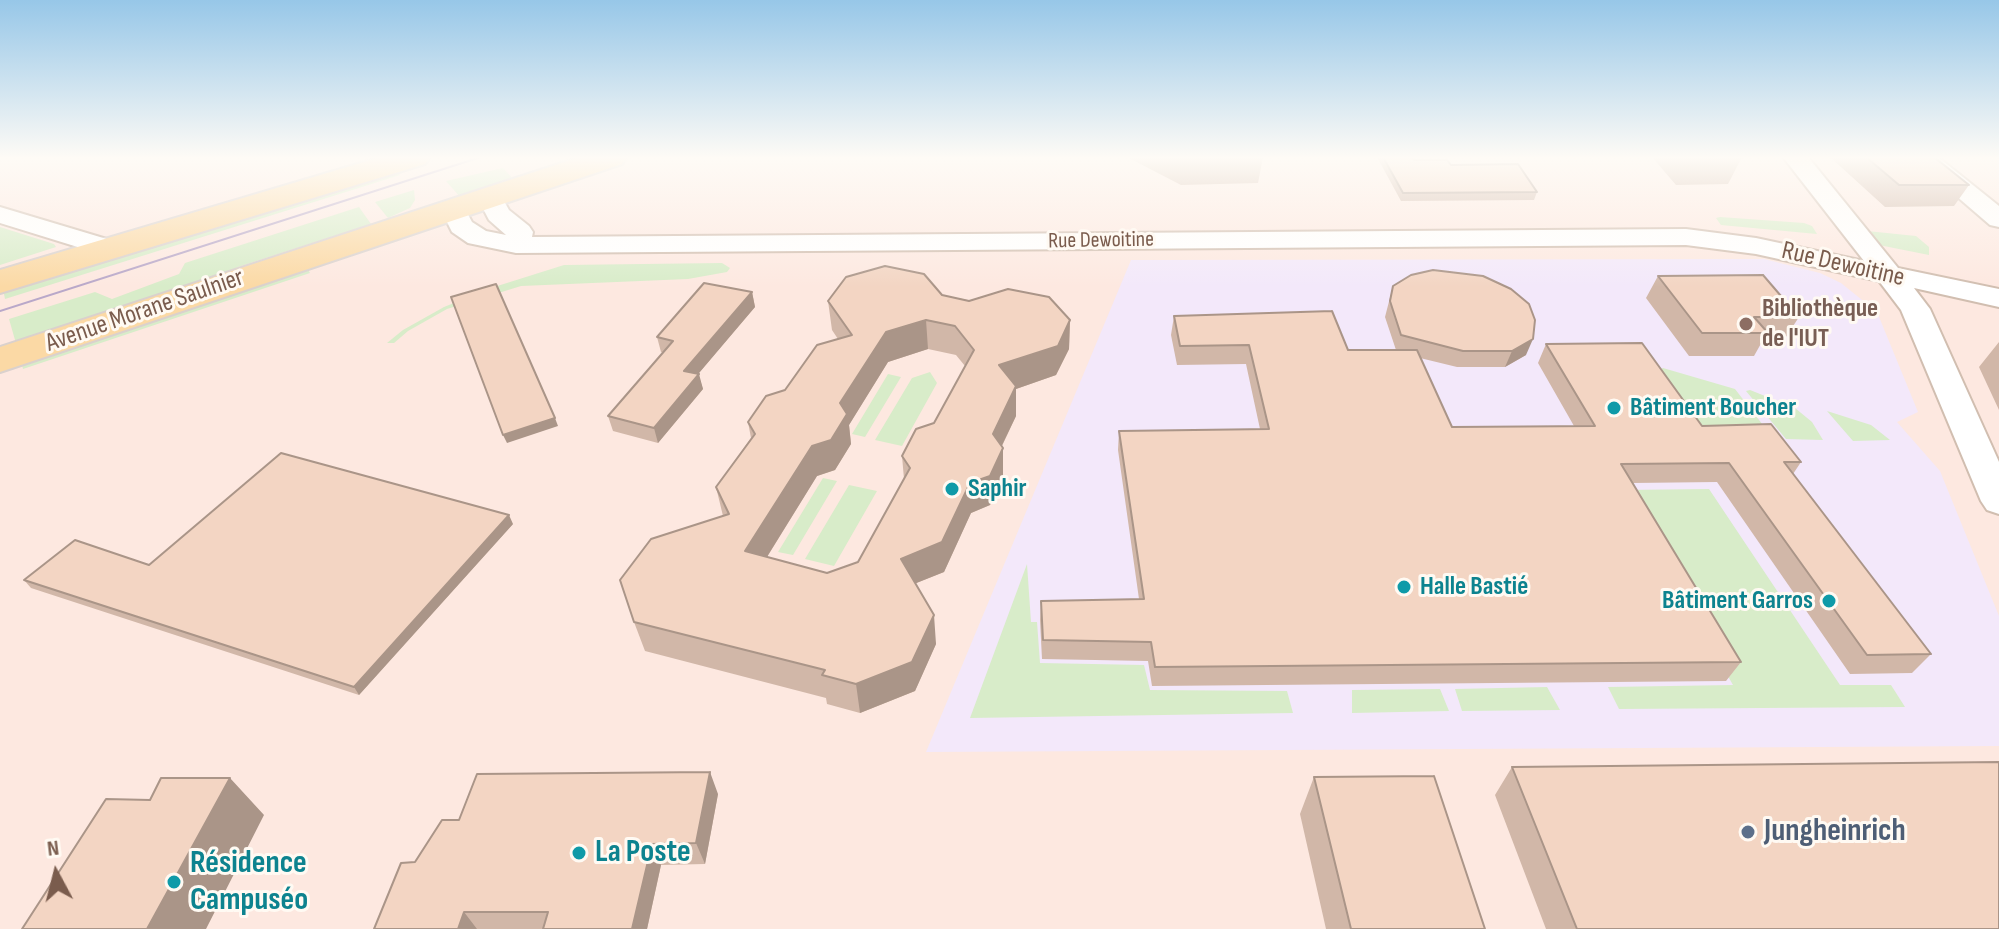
<!DOCTYPE html>
<meta charset="utf-8">
<style>
body{margin:0}
#map{position:relative;width:1999px;height:929px;overflow:hidden;background:#fdf6ec;font-family:"Sofia Sans Condensed",sans-serif}
canvas{display:block}
.north{position:absolute;left:16px;top:833px;width:80px;height:80px;-webkit-text-stroke:6px #fffaf3;paint-order:stroke;rotate:353deg;font-size:22px;font-weight:700;line-height:32px;text-align:center;color:#7a5c4d}
.north::after{content:'';display:block;margin:auto;width:28px;height:36px;background:#7a5c4d;clip-path:polygon(50% 0,100% 100%,50% 72%,0 100%)}
</style>
<div id="map">
<canvas width="1999" height="929"></canvas>
<div class="north">N</div>
</div>
<script>
const context = document.querySelector('canvas').getContext('2d');
context.lineJoin = 'round';
function paint(path, color) {
  context.fillStyle = color;
  context.fill(path, 'evenodd');
}
function poly(rows) {
  const path = new Path2D();
  for (const r of rows) {
    path.moveTo(r[0], r[1]);
    for (let i = 2; i < r.length; i += 2) path.lineTo(r[i], r[i + 1]);
  }
  return path;
}
function stroke(path, color, width, dash) {
  context.strokeStyle = color;
  context.lineWidth = width;
  context.lineCap = dash ? 'butt' : 'round';
  context.setLineDash(dash || []);
  context.stroke(path);
}
function label(font, color, halo, rows, align = 'center') {
  context.font = font + ' "Sofia Sans Condensed",sans-serif';
  context.lineWidth = 6;
  context.setLineDash([]);
  context.textBaseline = 'middle';
  context.strokeStyle = halo;
  context.fillStyle = color;
  for (const [text, x, y, turn = 0] of rows) {
    context.save();
    context.translate(x, y);
    context.rotate((+turn || 0) * Math.PI / 180);
    context.textAlign = isNaN(turn) ? turn : align;
    if (halo) context.strokeText(text, 0, 0);
    context.fillText(text, 0, 0);
    context.restore();
  }
}
paint(poly([
 [0,157,1999,157,1999,929,0,929]
]), '#fde8e0');
paint(poly([
 [1764,259,1820,273,1841,283,1877,312,1918,412,1897,422,1940,471,1999,616,1999,746,926,752,1131,260]
]), '#f3e8fa');
paint(poly([
 [503,168,516,182,461,198,446,181],
 [396,172,400,175,5,299,3,289],
 [414,190,415,200,410,208,388,218,375,202],
 [359,207,371,224,238,267,201,286,17,347,9,319,95,292,112,299,179,274,185,263],
 [1720,217,1804,223,1812,226,1817,234,1721,225,1716,218],
 [0,227,54,244,56,247,0,265],
 [1867,231,1916,236,1929,247,1929,255,1879,245],
 [722,263,730,268,727,272,688,279,521,286,447,309,408,331,394,343,387,343,403,330,444,307,491,288,564,265],
 [306,266,310,273,23,369,21,360],
 [1663,368,1735,389,1773,438,1688,442,1653,373],
 [930,372,937,383,902,446,875,440,912,378],
 [888,374,901,377,865,437,852,434],
 [1750,390,1795,408,1812,422,1823,440,1786,439,1746,391],
 [1827,411,1871,425,1890,440,1853,441],
 [823,478,837,481,793,555,778,552],
 [849,485,877,491,834,566,805,559],
 [1709,489,1840,685,1891,685,1905,707,1619,709,1608,687,1733,685,1621,490],
 [1027,564,1031,622,1037,622,1040,663,1144,665,1150,690,1287,691,1293,713,970,718],
 [1547,687,1560,710,1462,711,1455,689],
 [1440,689,1449,711,1352,713,1352,690]
]), '#d8ecc9');
const minor = poly([
 [1783,157,1808,157,1898,268,1999,289,1999,307,1914,288,1930,309,1999,462,1999,514,1987,510,1981,501,1901,310,1879,281,1756,254,1686,245,516,253,468,243,452,232,441,210,445,205,463,205,472,222,486,231,506,235,489,220,477,197,481,192,490,189,499,192,509,210,529,226,533,232,532,237,1686,229,1756,238,1864,261,1783,157],
 [1911,157,1938,157,1999,206,1999,227,1990,225,1911,157],
 [0,207,120,243,124,249,120,255,110,257,0,223,0,207]
]);
const major = poly([
 [381,157,430,157,425,164,0,293,0,270,381,157],
 [580,157,627,157,622,164,0,372,0,347,580,157]
]);
stroke(minor, '#d1beb0', 4);
stroke(major, '#dad1cd', 4);
paint(minor, '#fff');
paint(major, '#fbd9a5');
stroke(poly([
 [0,311,481,157]
]), '#b9a8c9', 2);
paint(poly([
 [1127,157,1263,157,1258,183,1181,185],
 [1377,157,1412,157,1414,160,1451,165,1537,192,1534,200,1401,201],
 [1652,157,1742,157,1728,184,1676,185],
 [1830,157,1934,157,1969,185,1954,206,1885,207],
 [1658,276,1799,317,1784,340,1763,340,1754,356,1689,356,1646,298],
 [1393,286,1526,355,1505,367,1457,367,1420,358,1452,427,1574,426,1538,363,1546,344,1702,426,1801,462,1793,474,1931,654,1912,673,1850,674,1717,482,1632,483,1741,662,1726,681,1152,686,1148,661,1042,659,1040,620,1041,601,1139,599,1118,450,1119,431,1260,429,1246,364,1177,365,1171,335,1174,316,1348,350,1396,350,1385,317],
 [752,292,755,307,698,374,703,389,658,443,613,431,608,416,663,353,661,352,657,337],
 [942,295,1070,320,1069,349,1056,375,1016,389,1016,416,1002,446,1003,448,1003,478,990,505,971,513,944,572,916,583,936,644,915,691,860,713,827,704,826,698,645,651,634,622,723,516,716,487,751,438,748,422,785,390,838,339,832,330,828,301],
 [928,349,956,355,965,366,934,423,902,456,904,479,858,562,827,573,767,557,817,476,835,470,851,444,849,425,888,362],
 [1999,342,1999,410,1979,367],
 [513,524,359,695,31,588,24,580],
 [1512,767,1999,929,1546,929,1495,795],
 [1314,777,1485,929,1326,929,1300,814],
 [718,794,705,864,661,865,647,929,374,929,415,862,459,820]
]), '#d1b7a8');
paint(poly([
 [752,292,755,307,688,386,684,371],
 [926,320,928,349,888,362,849,425,851,444,835,470,817,476,752,581,745,551,886,332],
 [1070,320,1069,349,1056,375,1016,389,1016,416,993,464,993,434,999,365],
 [1533,339,1526,355,1505,367,1512,351],
 [699,374,703,389,658,443,654,428],
 [555,418,558,426,507,443,503,435],
 [1003,448,1003,478,990,505,971,513,944,572,904,588,901,559],
 [509,515,513,524,359,695,354,687],
 [934,615,936,644,915,691,860,713,856,684],
 [710,772,718,794,705,864,696,843],
 [230,778,264,815,206,929,147,929],
 [652,844,661,865,647,929,632,929],
 [464,912,477,929,458,929]
]), '#aa9588');
const building = poly([
 [1383,157,1412,157,1414,160,1447,160,1451,165,1518,164,1537,192,1403,193,1383,157],
 [1866,157,1934,157,1969,185,1899,185,1866,157],
 [885,266,924,274,942,295,969,301,1008,289,1049,297,1070,320,1058,346,999,365,1016,386,993,434,1003,448,990,476,970,483,942,542,901,559,934,615,912,662,856,684,822,675,825,670,634,622,620,580,651,539,729,514,716,487,755,434,748,422,766,396,785,390,817,345,852,335,828,301,846,277,885,266],
 [926,320,955,326,974,350,934,423,916,429,902,456,910,468,858,562,827,573,745,551,812,446,831,440,847,414,840,403,886,332,926,320],
 [1433,270,1483,276,1511,289,1529,304,1535,320,1533,339,1512,351,1463,351,1401,335,1390,301,1393,286,1411,275,1433,270],
 [1763,275,1799,317,1754,317,1768,333,1702,333,1658,276,1763,275],
 [704,283,752,292,684,371,699,374,654,428,608,416,673,341,657,337,704,283],
 [496,284,555,418,503,435,451,297,496,284],
 [1332,311,1348,350,1417,350,1452,427,1595,426,1546,344,1642,343,1702,426,1771,424,1801,462,1784,462,1931,654,1867,655,1729,463,1621,464,1741,662,1155,667,1151,642,1043,640,1041,601,1144,599,1119,431,1269,429,1249,345,1180,346,1174,316,1332,311],
 [281,453,509,515,354,687,24,580,75,540,149,565,281,453],
 [1999,762,1999,929,1577,929,1512,767,1999,762],
 [710,772,696,843,652,844,632,929,543,929,548,912,464,912,458,929,374,929,401,863,415,862,442,820,459,820,477,774,710,772],
 [1434,776,1485,929,1351,929,1314,777,1434,776],
 [161,778,230,778,147,929,22,929,106,799,150,800,161,778]
]);
paint(building, '#f3d5c3');
stroke(building, '#aa9588', 2);
const sky = context.createLinearGradient(0, 0, 0, 287);
sky.addColorStop(0, '#97c7e8');
sky.addColorStop(0.55, '#fefbf6');
sky.addColorStop(1, '#fefbf600');
context.fillStyle = sky;
context.fillRect(0, 0, 1999, 287);
for (const [x, y, r, color] of [
 [1746,324,8,"#8d6e63"],
 [1614,408,8,"#0f9aa8"],
 [952,489,8,"#0f9aa8"],
 [1404,587,8,"#0f9aa8"],
 [1829,601,8,"#0f9aa8"],
 [1748,832,8,"#5c6f8a"],
 [579,853,8,"#0f9aa8"],
 [174,882,8,"#0f9aa8"]
]) {
  const dot = new Path2D();
  dot.arc(x, y, r, 0, 2 * Math.PI);
  context.fillStyle = color;
  context.fill(dot);
  stroke(dot, '#fffaf3', 3);
}
label('22px', '#7a5c4d', '#fffaf3', [
 ["Rue Dewoitine",1101,241,-1]
]);
label('26px', '#7a5c4d', '#fffaf3', [
 ["Rue Dewoitine",1843,265,13],
 ["Avenue Morane Saulnier",145,311,-19]
]);
label('bold 26px', '#785e54', '#fffaf3', [
 ["Bibliothèque",1762,309],
 ["de l'IUT",1762,339]
], 'left');
label('bold 26px', '#0d838f', '#fffaf3', [
 ["Bâtiment Boucher",1630,408],
 ["Saphir",968,489],
 ["Halle Bastié",1420,587],
 ["Bâtiment Garros",1813,601,"right"]
], 'left');
label('bold 32px', '#4e5e75', '#fffaf3', [
 ["Jungheinrich",1764,832]
], 'left');
label('bold 32px', '#0d838f', '#fffaf3', [
 ["La Poste",595,853],
 ["Résidence",190,864],
 ["Campuséo",190,901]
], 'left');
</script>
